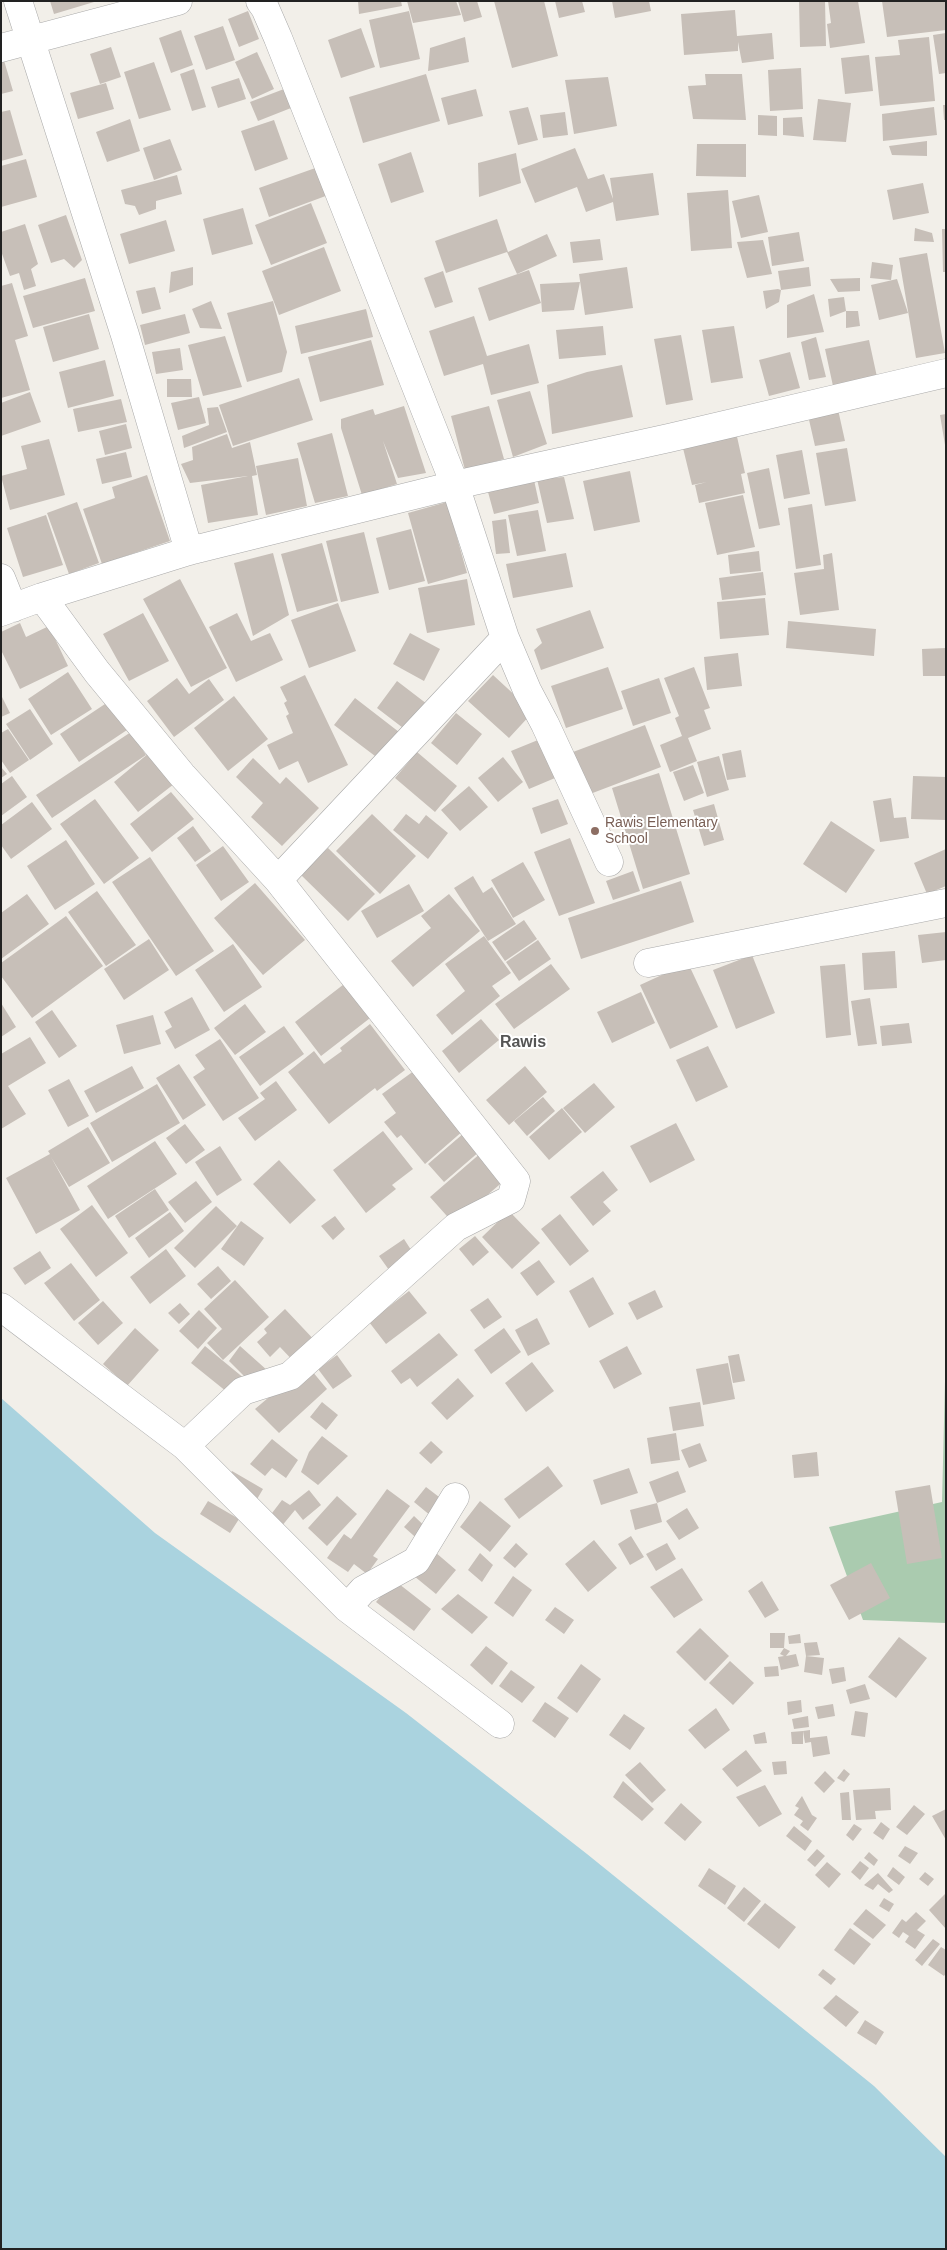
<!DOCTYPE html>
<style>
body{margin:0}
#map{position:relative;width:947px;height:2250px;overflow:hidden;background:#f2efe9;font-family:Arial,sans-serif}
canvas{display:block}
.frame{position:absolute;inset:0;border:2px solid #222;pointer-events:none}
</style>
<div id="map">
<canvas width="947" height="2250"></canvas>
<div class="frame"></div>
</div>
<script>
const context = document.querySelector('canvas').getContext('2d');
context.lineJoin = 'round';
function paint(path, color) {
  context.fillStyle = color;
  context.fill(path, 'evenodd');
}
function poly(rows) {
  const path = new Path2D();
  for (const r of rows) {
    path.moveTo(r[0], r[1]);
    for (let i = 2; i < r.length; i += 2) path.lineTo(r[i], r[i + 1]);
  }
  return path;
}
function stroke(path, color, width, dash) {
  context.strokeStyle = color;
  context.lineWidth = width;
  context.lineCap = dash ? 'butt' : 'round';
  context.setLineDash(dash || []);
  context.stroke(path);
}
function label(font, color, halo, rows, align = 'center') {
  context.font = font + ' Arial,sans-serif';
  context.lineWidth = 4;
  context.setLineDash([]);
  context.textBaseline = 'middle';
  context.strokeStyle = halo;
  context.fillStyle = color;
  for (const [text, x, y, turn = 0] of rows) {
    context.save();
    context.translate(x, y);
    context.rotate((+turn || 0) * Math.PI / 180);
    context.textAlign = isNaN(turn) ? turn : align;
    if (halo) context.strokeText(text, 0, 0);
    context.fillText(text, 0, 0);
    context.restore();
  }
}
paint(poly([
 [946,1341,946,1623,863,1620,829,1527,942,1502]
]), '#aacbaf');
paint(poly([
 [1,1398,155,1533,406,1713,587,1854,874,2086,946,2157,946,2249,1,2249]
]), '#aad3df');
paint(poly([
 [50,1,94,1,94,2,54,14],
 [358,1,401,1,402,6,359,14],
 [407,1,456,1,461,15,413,23],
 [458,1,477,1,482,17,464,22],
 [494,1,544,1,558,56,512,68],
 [555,1,582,1,585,12,559,18],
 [612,1,649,1,651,11,615,18],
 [799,1,825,1,826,46,800,47],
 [828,1,858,1,865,43,830,48,827,24,831,23],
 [882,1,946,1,946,30,887,37],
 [735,10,737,36,772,33,774,59,742,63,738,42,738,51,684,55,681,14],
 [248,11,259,39,239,47,228,19],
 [409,11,420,59,380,68,369,20],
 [223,26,235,60,206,70,194,36],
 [361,28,375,67,341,78,328,40],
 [181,30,193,65,171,73,159,38],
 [946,33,946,73,939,74,933,35],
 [465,37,469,62,428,71,430,48],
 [929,37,935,101,880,106,875,57,900,55,898,40],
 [111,47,121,77,100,84,90,54],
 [257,52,274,89,252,99,235,62],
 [869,55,873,91,845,94,841,58],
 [3,57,13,91,1,94,1,58],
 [154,62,171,110,139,119,124,72],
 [801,68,803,109,770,111,768,70],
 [194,69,206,107,192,111,180,74],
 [426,74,440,121,363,143,349,97],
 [705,74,742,74,746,120,693,119,688,86,706,85],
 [608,77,617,126,574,134,565,80],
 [239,78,246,99,218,108,211,87],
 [106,83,114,109,78,119,70,93],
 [284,89,291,108,258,121,250,102],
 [476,89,483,116,448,125,441,98],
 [818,99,851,103,846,142,813,140],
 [943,105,946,105,946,120,944,120],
 [528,107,538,140,518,145,509,111],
 [934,107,937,135,883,141,882,114],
 [10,110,23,155,1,161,1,112],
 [565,112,568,135,543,138,540,115],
 [758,115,777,116,777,136,758,135],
 [802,117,804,137,783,135,783,118],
 [130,119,140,151,107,162,96,132],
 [274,120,288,159,255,171,241,131],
 [170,139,182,170,154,180,143,148],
 [927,141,927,156,892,155,889,146],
 [697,144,746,144,746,177,696,176],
 [575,148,588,179,604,174,613,199,610,178,653,173,659,215,616,221,613,202,586,212,577,187,535,203,521,169],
 [411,152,424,192,391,203,378,164],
 [516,153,521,183,479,197,478,163],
 [26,159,37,197,1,207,1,166],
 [321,166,331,194,269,217,259,188],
 [177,175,182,194,156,201,156,209,139,215,135,206,125,204,121,190],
 [923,183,929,213,893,220,887,190],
 [728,190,732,248,691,251,687,193],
 [759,195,768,232,741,238,732,201],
 [311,203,327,243,271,265,255,225],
 [243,208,253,244,212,255,203,219],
 [66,215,82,260,74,268,64,259,51,263,38,225],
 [497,219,508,252,547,234,557,256,517,274,507,252,446,273,435,241],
 [166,220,175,251,129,264,120,234],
 [25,224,38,264,31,269,36,286,24,290,19,273,10,276,1,251,1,232],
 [915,228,932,233,934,242,914,241],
 [942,229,946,229,946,272,943,272],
 [799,232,804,261,772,266,768,237],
 [600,239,603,260,573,263,570,242],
 [763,240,772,274,747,278,737,242],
 [324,247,341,291,279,315,262,271],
 [927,253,945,353,916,358,899,258],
 [872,262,893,265,891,280,870,278],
 [193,267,193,285,169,293,171,272],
 [627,267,633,308,585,315,579,274],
 [809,267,811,286,781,290,778,271],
 [529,270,541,303,489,321,478,288],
 [443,271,453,302,435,308,424,278],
 [85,278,95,311,33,328,23,296],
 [860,278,860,291,838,292,830,279],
 [897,279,908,313,879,320,871,285],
 [580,282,574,310,542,312,540,284],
 [12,283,28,336,15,340,30,390,1,398,1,286],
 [155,287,161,309,142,314,136,291],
 [778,289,781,290,779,302,766,309,763,291],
 [814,294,824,332,787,338,787,305],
 [844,297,846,311,858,311,860,326,846,328,846,311,830,317,828,299],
 [211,301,222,329,200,328,192,309],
 [273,301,287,352,282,372,247,382,227,313],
 [366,309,373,337,301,354,295,326],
 [89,314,99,349,53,362,43,327],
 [185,314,190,333,145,345,140,325],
 [474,316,487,356,529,344,539,383,491,395,483,364,444,376,429,331],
 [603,326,606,355,559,359,556,330],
 [734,326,743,378,711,383,702,330],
 [681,335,693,400,666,405,654,339],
 [225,336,242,387,203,396,188,345],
 [816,337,826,377,809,380,801,342],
 [371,340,384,385,320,402,308,357],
 [869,340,877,377,833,386,825,349],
 [180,348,183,370,156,374,152,352],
 [790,352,800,388,769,396,759,360],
 [105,360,114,396,68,408,59,372],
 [622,365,633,417,552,434,547,385,587,372],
 [299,378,313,420,233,446,219,405],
 [167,379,191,379,192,397,167,397],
 [530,391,547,444,513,457,497,400],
 [30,392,41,422,1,436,1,403],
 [199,397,206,423,178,430,171,403],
 [121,399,127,422,78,432,73,409],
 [837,405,845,441,815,446,807,411],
 [404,406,426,473,398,478,383,441,397,484,362,495,341,428,341,419,373,409,375,415],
 [489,406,504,459,465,470,451,416],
 [218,407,227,432,184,448,182,436,209,425,207,408],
 [946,414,946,444,945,445,940,415],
 [126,424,132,448,105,455,99,431],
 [736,432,745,473,741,474,745,493,699,503,695,485,707,482,692,485,682,444],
 [332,433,348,496,315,503,297,443],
 [227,434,232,448,250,442,257,475,252,476,258,515,208,523,201,485,248,476,190,483,181,464,193,460,192,447],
 [49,439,65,495,10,510,1,476,27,469,21,446],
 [847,448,856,501,825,506,816,453],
 [802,450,810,494,784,499,776,455],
 [126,452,132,477,102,484,96,459],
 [298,458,307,506,266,515,256,466],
 [769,468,780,525,759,529,747,473],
 [630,471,640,522,594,531,583,481],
 [147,475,170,541,102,564,83,509,115,498,112,487],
 [564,477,574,519,547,523,537,479],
 [534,480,539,503,494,514,488,492],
 [743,495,755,547,717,555,705,503],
 [77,502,99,563,69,574,47,513],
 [447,502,467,573,428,584,408,513],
 [812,504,821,565,796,569,788,508],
 [538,510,546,551,517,556,508,515],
 [46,515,63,565,23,577,7,528],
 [506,519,510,553,496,554,492,521],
 [411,529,425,581,389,590,376,538],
 [364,532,379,593,341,602,326,541],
 [322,543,338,601,297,612,281,554],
 [759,551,761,571,730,574,728,555],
 [273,553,289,615,253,636,234,563],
 [566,553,573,587,513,598,506,564],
 [832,553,839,610,800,615,794,573,824,569,823,555],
 [763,572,766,595,722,600,719,578],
 [180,579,227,668,191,687,143,599],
 [467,579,475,625,427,633,418,588],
 [765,598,769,635,720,639,717,602],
 [338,603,356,651,309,668,291,620],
 [590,610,604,648,541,670,534,650,542,643,536,629],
 [143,613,169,661,129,681,103,634],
 [237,613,251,641,270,633,283,660,236,682,209,627],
 [788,621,876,629,874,656,786,648],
 [20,623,26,637,49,626,68,666,20,689,1,650,1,632],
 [410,633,440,649,424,681,393,664],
 [946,648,946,676,923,676,922,649],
 [738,653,742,686,707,690,704,657],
 [608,667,623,709,566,728,551,686],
 [694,667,710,708,704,710,711,729,688,738,697,761,670,772,660,745,682,736,675,718,679,716,664,678],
 [68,672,92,709,51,735,28,699],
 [305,675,348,765,308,783,298,761,279,770,267,745,293,733,286,716,289,714,284,703,287,701,280,687],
 [493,675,533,712,509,738,468,701],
 [177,678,189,694,209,679,224,700,174,737,147,701],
 [659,678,671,713,633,726,621,691],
 [397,681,427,704,407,731,377,708],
 [1,695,10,713,1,717],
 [234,696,268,739,228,771,194,728],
 [355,698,399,732,379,759,334,725],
 [111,700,130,728,79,762,60,734],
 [30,709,53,744,30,760,6,724],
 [456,713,482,734,457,765,431,743],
 [645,725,661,767,590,794,573,752],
 [8,729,29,760,10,773,1,760,1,733],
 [131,732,146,755,52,818,36,795],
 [538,740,555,778,529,789,511,751],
 [741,750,746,777,727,780,722,754],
 [417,752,457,786,435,812,395,778],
 [149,753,174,784,138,812,114,782],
 [719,756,729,790,707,797,697,762],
 [503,757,523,782,498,802,478,778],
 [253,758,280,784,286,777,319,808,282,846,251,817,263,803,236,777],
 [693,765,704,793,684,801,673,772],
 [1,767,7,774,1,778],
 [659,773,690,874,643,889,612,788],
 [12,776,27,797,1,816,1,784],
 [913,776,946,777,946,820,911,819],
 [469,786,488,807,460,831,441,810],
 [171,792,194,819,152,852,130,824],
 [891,798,894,818,906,817,909,838,880,842,873,801],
 [95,799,139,858,104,884,60,824],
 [558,799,568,824,541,834,532,808],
 [32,802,52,829,11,859,1,845,1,825],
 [714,804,724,840,704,846,693,810],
 [372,814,416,856,380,894,336,851],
 [406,814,419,824,426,815,448,833,428,859,393,830],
 [831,821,875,850,846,893,803,864],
 [193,826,211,851,195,862,177,838],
 [570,838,595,903,559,916,534,852],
 [66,840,95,884,55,910,27,866],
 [223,846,249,882,221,901,196,865],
 [328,848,375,894,348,921,301,875],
 [946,849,946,886,927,894,914,863],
 [150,857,214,951,176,976,112,882],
 [523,862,545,900,513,918,491,880],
 [633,871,640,891,613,900,606,881],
 [473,876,483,893,492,887,516,924,488,941,454,888],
 [681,881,694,922,581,959,568,918],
 [255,883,305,940,263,975,214,918],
 [409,884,424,911,377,938,361,911],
 [97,891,136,945,106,966,68,912],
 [27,894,49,924,1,959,1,913],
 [449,894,480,931,413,987,391,961,431,928,421,916],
 [66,916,103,966,32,1018,1,976,1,963],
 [524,920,537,939,505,961,492,942],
 [946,932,946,960,922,963,918,935],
 [484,936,511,973,492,986,500,996,452,1035,436,1015,465,991,445,964],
 [149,939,169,970,124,1000,104,969],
 [538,940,551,959,519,981,506,962],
 [233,944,262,987,224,1012,195,970],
 [895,951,897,988,864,990,862,953],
 [752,955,775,1013,736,1029,713,970],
 [688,963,718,1027,670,1049,640,985],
 [551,964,570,989,514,1029,495,1004],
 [845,964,851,1035,826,1038,820,966],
 [348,981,374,1015,321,1056,295,1022],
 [641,992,655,1023,612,1043,597,1012],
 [192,997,210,1030,175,1049,165,1031,172,1027,164,1012],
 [870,998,877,1044,858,1046,851,1001],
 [1,1003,16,1027,1,1037],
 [245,1004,266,1032,235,1055,214,1028],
 [52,1010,77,1046,59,1058,35,1022],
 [153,1015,161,1044,124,1054,116,1025],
 [481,1019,499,1040,459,1073,442,1051],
 [909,1023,912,1043,882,1046,880,1026],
 [370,1024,405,1070,377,1091,375,1088,329,1124,288,1072,314,1051,324,1064,342,1051,340,1048],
 [284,1026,304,1054,260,1086,239,1057],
 [30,1037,46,1063,8,1086,26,1114,1,1129,1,1054],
 [220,1039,259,1098,223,1121,193,1077,205,1069,195,1055],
 [708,1046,728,1087,696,1102,676,1060],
 [179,1064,206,1105,183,1120,156,1078],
 [132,1066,144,1088,96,1113,84,1091],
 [525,1066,547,1092,509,1125,486,1100],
 [418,1068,464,1130,425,1164,401,1135,397,1138,384,1122,396,1113,382,1094],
 [69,1079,89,1116,68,1127,48,1090],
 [276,1081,297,1110,255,1141,238,1118,265,1099,260,1093],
 [594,1083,615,1107,585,1133,563,1108],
 [157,1084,180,1123,112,1162,90,1123],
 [543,1097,555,1111,527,1136,514,1121],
 [562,1108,582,1132,549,1160,529,1137],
 [676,1123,695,1160,650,1183,630,1146],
 [185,1124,205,1150,186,1164,166,1138],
 [88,1127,110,1163,69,1187,51,1157,80,1210,36,1234,6,1178,50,1154,48,1151],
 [383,1131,413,1169,392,1185,396,1189,366,1213,333,1170],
 [464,1133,480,1151,444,1182,428,1164],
 [155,1141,177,1174,108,1219,87,1186],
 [220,1146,242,1180,217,1196,195,1162],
 [482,1152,506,1179,454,1224,430,1197],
 [279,1160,316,1200,290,1224,253,1184],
 [603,1171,618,1190,603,1202,611,1211,593,1226,570,1197],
 [196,1181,212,1202,185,1223,168,1202],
 [155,1189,169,1210,129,1238,115,1216],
 [92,1205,128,1253,96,1277,60,1229],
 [216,1206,237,1226,195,1268,174,1248],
 [509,1211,540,1243,512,1269,482,1237],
 [170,1212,184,1231,149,1258,135,1238],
 [560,1214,589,1251,570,1266,541,1229],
 [335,1216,345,1229,333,1240,321,1226],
 [241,1221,264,1238,244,1266,221,1249],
 [475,1236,489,1252,473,1266,459,1249],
 [404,1239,413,1253,389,1270,379,1256],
 [166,1249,186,1276,150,1304,130,1277],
 [40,1251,51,1268,25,1285,13,1268],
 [539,1260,555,1282,537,1296,520,1273],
 [71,1263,100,1300,74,1321,44,1283],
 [218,1266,231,1281,211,1299,197,1284],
 [593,1277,614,1314,589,1328,569,1291],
 [235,1280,269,1317,223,1360,207,1343,222,1329,204,1309],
 [655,1290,663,1307,637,1320,628,1303],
 [409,1291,427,1313,386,1344,369,1322],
 [488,1298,502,1317,484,1329,470,1310],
 [103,1301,123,1323,98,1345,78,1323],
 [180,1303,190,1314,179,1324,168,1313],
 [285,1309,319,1345,298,1366,280,1347,270,1357,257,1342,267,1333,264,1329],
 [199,1310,217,1328,198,1349,179,1331],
 [537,1318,550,1344,528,1356,515,1330],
 [135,1328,159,1350,127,1386,103,1364],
 [504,1328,521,1352,491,1374,474,1350],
 [439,1333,458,1355,417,1387,410,1378,401,1384,391,1371],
 [205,1346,245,1379,232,1396,191,1363],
 [240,1346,268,1371,254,1386,229,1361],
 [627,1346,642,1374,614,1389,599,1361],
 [739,1354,745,1381,733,1383,728,1356],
 [337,1355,352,1376,333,1389,318,1369],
 [532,1362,554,1391,526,1412,505,1383],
 [728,1363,735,1399,703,1405,696,1369],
 [307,1365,327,1389,279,1433,255,1409],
 [458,1378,474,1396,447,1420,431,1403],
 [322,1402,338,1415,326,1430,310,1417],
 [700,1402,704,1426,673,1431,669,1407],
 [676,1433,680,1460,651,1464,647,1438],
 [322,1436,348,1456,318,1485,301,1472,309,1452],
 [272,1439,298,1460,286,1478,272,1468,265,1476,250,1464],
 [431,1441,443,1452,431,1464,419,1453],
 [700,1443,707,1461,689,1468,681,1450],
 [817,1452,819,1476,794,1478,792,1455],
 [548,1466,563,1486,519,1519,504,1499],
 [629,1468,638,1493,601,1505,593,1480],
 [232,1471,263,1489,250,1511,219,1490],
 [678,1471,686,1492,657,1503,649,1482],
 [930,1485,942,1558,907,1564,895,1491],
 [426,1487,443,1500,431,1516,414,1502],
 [387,1489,410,1506,373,1556,378,1559,367,1574,354,1564,348,1572,327,1558,344,1534,351,1539],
 [309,1490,321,1505,303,1520,295,1510,281,1527,269,1517,282,1500,290,1505],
 [337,1496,357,1514,327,1546,308,1528],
 [208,1501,239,1519,230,1533,200,1514],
 [480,1501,511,1526,490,1552,460,1527],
 [657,1503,662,1522,635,1530,630,1510],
 [687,1508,699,1528,679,1540,666,1521],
 [414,1516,432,1533,422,1543,404,1527],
 [631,1536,644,1557,630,1565,618,1544],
 [594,1540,617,1568,588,1592,565,1564],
 [516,1543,528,1554,515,1568,503,1558],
 [667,1543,676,1559,656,1571,646,1554],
 [435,1552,456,1570,436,1594,414,1576],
 [480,1553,493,1565,482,1582,468,1570],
 [871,1563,890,1598,849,1620,830,1585],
 [682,1568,703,1600,674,1618,650,1587],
 [513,1576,532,1590,513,1617,494,1603],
 [394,1580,431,1609,414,1631,376,1602],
 [762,1581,779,1610,765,1618,748,1591],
 [458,1594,488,1617,472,1634,441,1609],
 [555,1607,574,1620,564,1634,545,1620],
 [700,1628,729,1656,705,1681,676,1652],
 [770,1633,785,1633,784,1648,770,1648],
 [800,1634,801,1643,789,1644,788,1636],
 [899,1637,927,1658,896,1698,868,1677],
 [817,1642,820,1655,806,1656,824,1658,822,1675,804,1672,806,1656,804,1643],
 [486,1646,508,1663,492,1685,470,1665],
 [784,1648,790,1651,786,1656,796,1654,799,1666,781,1670,778,1657,784,1656,780,1654],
 [730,1661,754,1683,733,1705,709,1683],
 [581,1664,601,1679,577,1713,557,1698],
 [778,1666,779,1676,765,1677,764,1667],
 [844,1667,846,1681,832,1684,829,1669],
 [511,1670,535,1687,522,1703,499,1686],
 [865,1684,870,1699,850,1704,846,1690],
 [801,1700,802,1712,788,1715,787,1702],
 [545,1702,569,1718,555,1738,532,1721],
 [833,1704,835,1716,818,1719,815,1707],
 [716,1708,730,1730,705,1749,688,1730],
 [855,1711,868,1713,865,1737,851,1735],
 [624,1714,645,1728,630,1750,609,1735],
 [808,1716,809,1727,794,1729,792,1719],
 [810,1730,810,1738,827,1736,830,1754,813,1757,811,1742,805,1743,803,1731],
 [803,1731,803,1744,792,1744,791,1732],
 [765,1732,767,1743,755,1744,753,1735],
 [746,1750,762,1771,737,1787,722,1769],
 [786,1761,787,1774,774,1775,772,1762],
 [640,1762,666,1790,652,1803,625,1775],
 [844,1769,850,1774,844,1782,837,1778],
 [825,1771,835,1781,824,1793,814,1783],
 [623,1781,654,1809,642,1821,613,1797],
 [765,1785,782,1814,759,1827,736,1797],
 [890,1788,891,1810,875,1811,876,1819,856,1820,853,1790],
 [849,1792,851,1820,842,1820,840,1793],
 [802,1796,812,1815,817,1818,808,1831,800,1825,803,1821,794,1815,799,1808,795,1806],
 [681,1803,702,1822,685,1841,664,1823],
 [914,1805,925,1814,907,1835,896,1827],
 [946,1809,946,1840,932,1816],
 [881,1822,890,1829,883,1840,873,1833],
 [854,1824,862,1829,853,1841,846,1835],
 [794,1826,812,1841,805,1851,786,1836],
 [905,1846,918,1853,910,1864,898,1856],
 [817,1849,825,1856,815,1867,807,1860],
 [869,1852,878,1860,874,1866,864,1858],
 [860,1861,869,1868,860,1880,851,1872],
 [827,1862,841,1874,829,1888,815,1875],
 [893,1867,905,1877,899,1885,887,1876],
 [709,1868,736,1886,725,1905,698,1886],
 [925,1872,934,1879,928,1886,919,1879],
 [878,1873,893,1890,889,1893,878,1884,873,1890,864,1885],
 [744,1887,761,1901,744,1922,727,1908],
 [946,1893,946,1929,929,1910],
 [884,1898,894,1904,889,1912,879,1906],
 [765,1903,796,1927,779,1949,747,1924],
 [866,1909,886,1925,873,1939,853,1924],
 [916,1912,926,1921,917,1930,925,1935,915,1949,905,1942,909,1936,903,1932,899,1938,892,1933,902,1919,906,1922],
 [850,1928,871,1944,854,1965,834,1950],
 [933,1939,940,1944,922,1966,915,1960],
 [941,1947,946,1950,946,1973,944,1976,928,1965],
 [823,1969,836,1979,831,1985,818,1975],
 [836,1995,859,2012,846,2027,823,2008],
 [865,2020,884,2032,876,2045,857,2033]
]), '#c7bfb8');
const minor = poly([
 [18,1,125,335,189,551],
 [260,1,265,8,278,38,455,485,505,638,278,880],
 [1,48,178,1],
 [1,578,13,608],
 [42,597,97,672,182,775,278,880,516,1181,511,1199,456,1227,290,1376,243,1391,185,1446],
 [1,612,42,597,189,551,455,485,669,438,946,373],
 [505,638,527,690,545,724,609,862],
 [648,963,946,903],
 [1,1307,185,1446,347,1608,500,1724],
 [347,1608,363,1590,416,1561,455,1497]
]);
stroke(minor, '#a9a9a9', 29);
stroke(minor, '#fff', 28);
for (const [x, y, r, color] of [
 [595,831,5,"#8d6e63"]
]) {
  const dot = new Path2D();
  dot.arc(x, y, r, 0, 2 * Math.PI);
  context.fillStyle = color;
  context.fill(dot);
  stroke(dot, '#fff', 2);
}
label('14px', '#785e54', '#fff', [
 ["Rawis Elementary",605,823],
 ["School",605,839]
], 'left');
label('bold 16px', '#555', '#fff', [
 ["Rawis",523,1043]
]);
</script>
